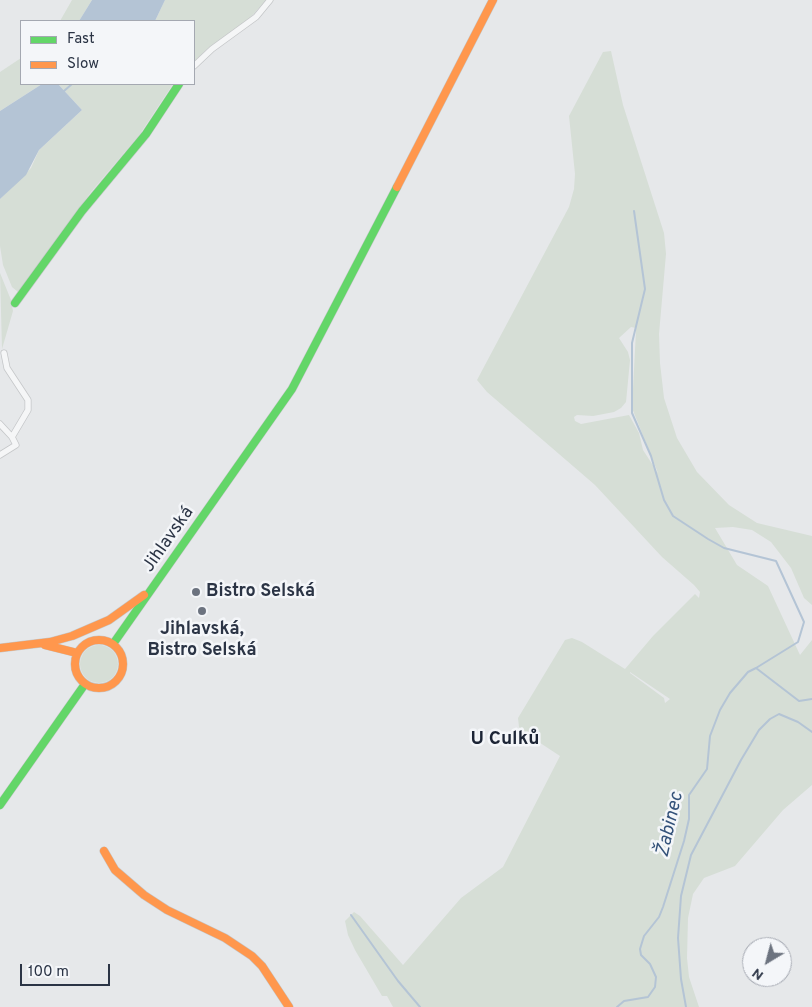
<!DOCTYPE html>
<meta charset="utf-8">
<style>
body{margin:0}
#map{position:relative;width:812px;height:1007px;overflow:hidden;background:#e6e8ea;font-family:Overpass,sans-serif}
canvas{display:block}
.legend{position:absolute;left:20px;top:20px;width:175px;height:65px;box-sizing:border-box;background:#f4f6f9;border:1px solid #a4a8b1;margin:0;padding:6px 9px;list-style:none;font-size:15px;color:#2b3445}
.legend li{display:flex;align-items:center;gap:10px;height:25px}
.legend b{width:25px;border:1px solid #a4a8b1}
.north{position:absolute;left:742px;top:937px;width:50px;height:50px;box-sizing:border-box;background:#f4f6f9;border:1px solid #a4a8b1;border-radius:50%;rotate:217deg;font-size:14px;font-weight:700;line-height:20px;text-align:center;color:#2b3445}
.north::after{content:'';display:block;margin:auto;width:18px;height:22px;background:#6c737f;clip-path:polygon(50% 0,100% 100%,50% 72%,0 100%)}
.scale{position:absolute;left:20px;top:964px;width:90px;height:22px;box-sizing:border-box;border:2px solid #2b3445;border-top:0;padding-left:6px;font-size:15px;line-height:18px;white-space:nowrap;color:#2b3445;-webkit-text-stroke:4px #f4f6f9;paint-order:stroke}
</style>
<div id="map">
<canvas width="812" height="1007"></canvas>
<ul class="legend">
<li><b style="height:6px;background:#63d668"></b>Fast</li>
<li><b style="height:6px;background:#ff974d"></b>Slow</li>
</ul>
<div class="north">N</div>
<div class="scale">100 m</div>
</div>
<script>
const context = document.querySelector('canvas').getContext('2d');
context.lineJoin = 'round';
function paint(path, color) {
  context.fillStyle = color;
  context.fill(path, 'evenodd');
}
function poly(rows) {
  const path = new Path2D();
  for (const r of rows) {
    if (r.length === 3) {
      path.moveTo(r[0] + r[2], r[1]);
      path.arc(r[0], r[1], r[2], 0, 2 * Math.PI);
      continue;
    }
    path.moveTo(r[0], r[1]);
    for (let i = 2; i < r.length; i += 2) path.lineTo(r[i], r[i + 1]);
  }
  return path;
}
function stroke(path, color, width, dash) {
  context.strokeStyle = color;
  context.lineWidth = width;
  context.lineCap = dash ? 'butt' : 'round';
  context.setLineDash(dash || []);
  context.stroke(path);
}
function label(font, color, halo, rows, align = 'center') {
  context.font = font + ' Overpass,sans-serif';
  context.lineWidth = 5;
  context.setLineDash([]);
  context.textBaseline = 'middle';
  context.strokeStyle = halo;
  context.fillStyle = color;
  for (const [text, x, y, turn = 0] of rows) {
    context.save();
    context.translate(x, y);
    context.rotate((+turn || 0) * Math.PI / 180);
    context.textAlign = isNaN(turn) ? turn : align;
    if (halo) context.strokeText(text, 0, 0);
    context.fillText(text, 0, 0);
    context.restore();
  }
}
paint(poly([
 [72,0,92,0,79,21,60,21],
 [165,0,266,0,250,18,207,49,194,62,194,21,155,21],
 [611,51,623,105,664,233,666,254,659,334,660,363,664,398,677,438,697,472,729,505,757,523,812,536,812,605,804,598,791,568,771,542,752,530,733,527,715,528,737,565,768,586,800,655,812,640,812,785,783,810,735,866,704,878,693,894,688,918,687,958,689,977,699,1007,393,1007,387,996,382,996,355,950,348,935,345,921,354,912,360,916,403,965,461,898,503,867,560,756,525,733,519,727,518,718,565,640,572,638,582,642,625,669,653,636,695,594,699,598,700,592,694,585,662,557,595,485,487,392,477,380,569,207,574,189,575,174,569,116,603,52],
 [631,327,636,328,636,331,632,408,658,473,643,450,639,433,629,415,581,424,575,421,574,417,577,415,593,416,614,412,621,408,626,402,630,360,628,352,619,338],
 [630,673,630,672,670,699,665,703,664,698],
 [21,58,21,84,42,84,0,111,0,72],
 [58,84,173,84,140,134,91,192,23,288,18,292,12,287,3,265,0,246,0,199,31,168,39,150,82,110],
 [0,273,11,300,13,311,2,349],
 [99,664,19]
]), '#d6ded6');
paint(poly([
 [92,0,165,0,155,21,79,21],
 [42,84,58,84,82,110,39,150,26,175,0,199,0,111]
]), '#b4c4d5');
stroke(poly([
 [64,91,72,84],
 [634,211,645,289,632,343,632,413,651,456,664,500,673,516,708,539,724,548,776,561,804,622,798,642,756,668],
 [351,915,398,981,420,1007],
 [617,1007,624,1001,648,997,655,987,656,977,650,964,641,955,640,949,644,936,659,917,663,907,684,841,689,819,689,795,707,769,710,736,720,710,730,693,748,672,756,668,799,701,812,699],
 [686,1007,681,979,678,938,681,896,691,855,741,760,759,730,770,719,779,714,798,722,812,732]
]), '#b4c4d5', 2);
const street = poly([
 [194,66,212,49,256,17,270,0],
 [4,353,7,368,28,400,28,410,12,437],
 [0,424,12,437,16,445,0,455]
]);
const fast = poly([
 [15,303,82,211,146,134,179,84],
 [113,644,292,389,397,187],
 [0,805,85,684]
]);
const slow = poly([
 [397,187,493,0],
 [99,664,24],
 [45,645,77,653],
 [0,648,50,642,72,636,109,620,144,595],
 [104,851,115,870,144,895,167,910,225,938,252,956,262,966,289,1007]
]);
stroke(street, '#c4c6c8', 7);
stroke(fast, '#c4c6c8', 9);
stroke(slow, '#c4c6c8', 9);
stroke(street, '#f5f6f7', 5.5);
stroke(fast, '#63d668', 8);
stroke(slow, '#ff974d', 8);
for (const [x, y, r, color] of [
 [196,592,5,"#6c737f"],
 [202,611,5,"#6c737f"]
]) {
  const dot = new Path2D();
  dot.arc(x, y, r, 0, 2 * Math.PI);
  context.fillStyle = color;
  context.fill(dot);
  stroke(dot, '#f4f6f9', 2);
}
label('18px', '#2b3445', '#f4f6f9', [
 ["Jihlavská",169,540,-55]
]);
label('bold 18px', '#2b3445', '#f4f6f9', [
 ["Bistro Selská",206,592],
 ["Jihlavská,",202,630,"center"],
 ["Bistro Selská",202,651,"center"]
], 'left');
label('bold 19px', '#1d2536', '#f4f6f9', [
 ["U Culků",505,740]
]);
label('italic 19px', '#34527a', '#f4f6f9', [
 ["Žabinec",671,825,-77]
]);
</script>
